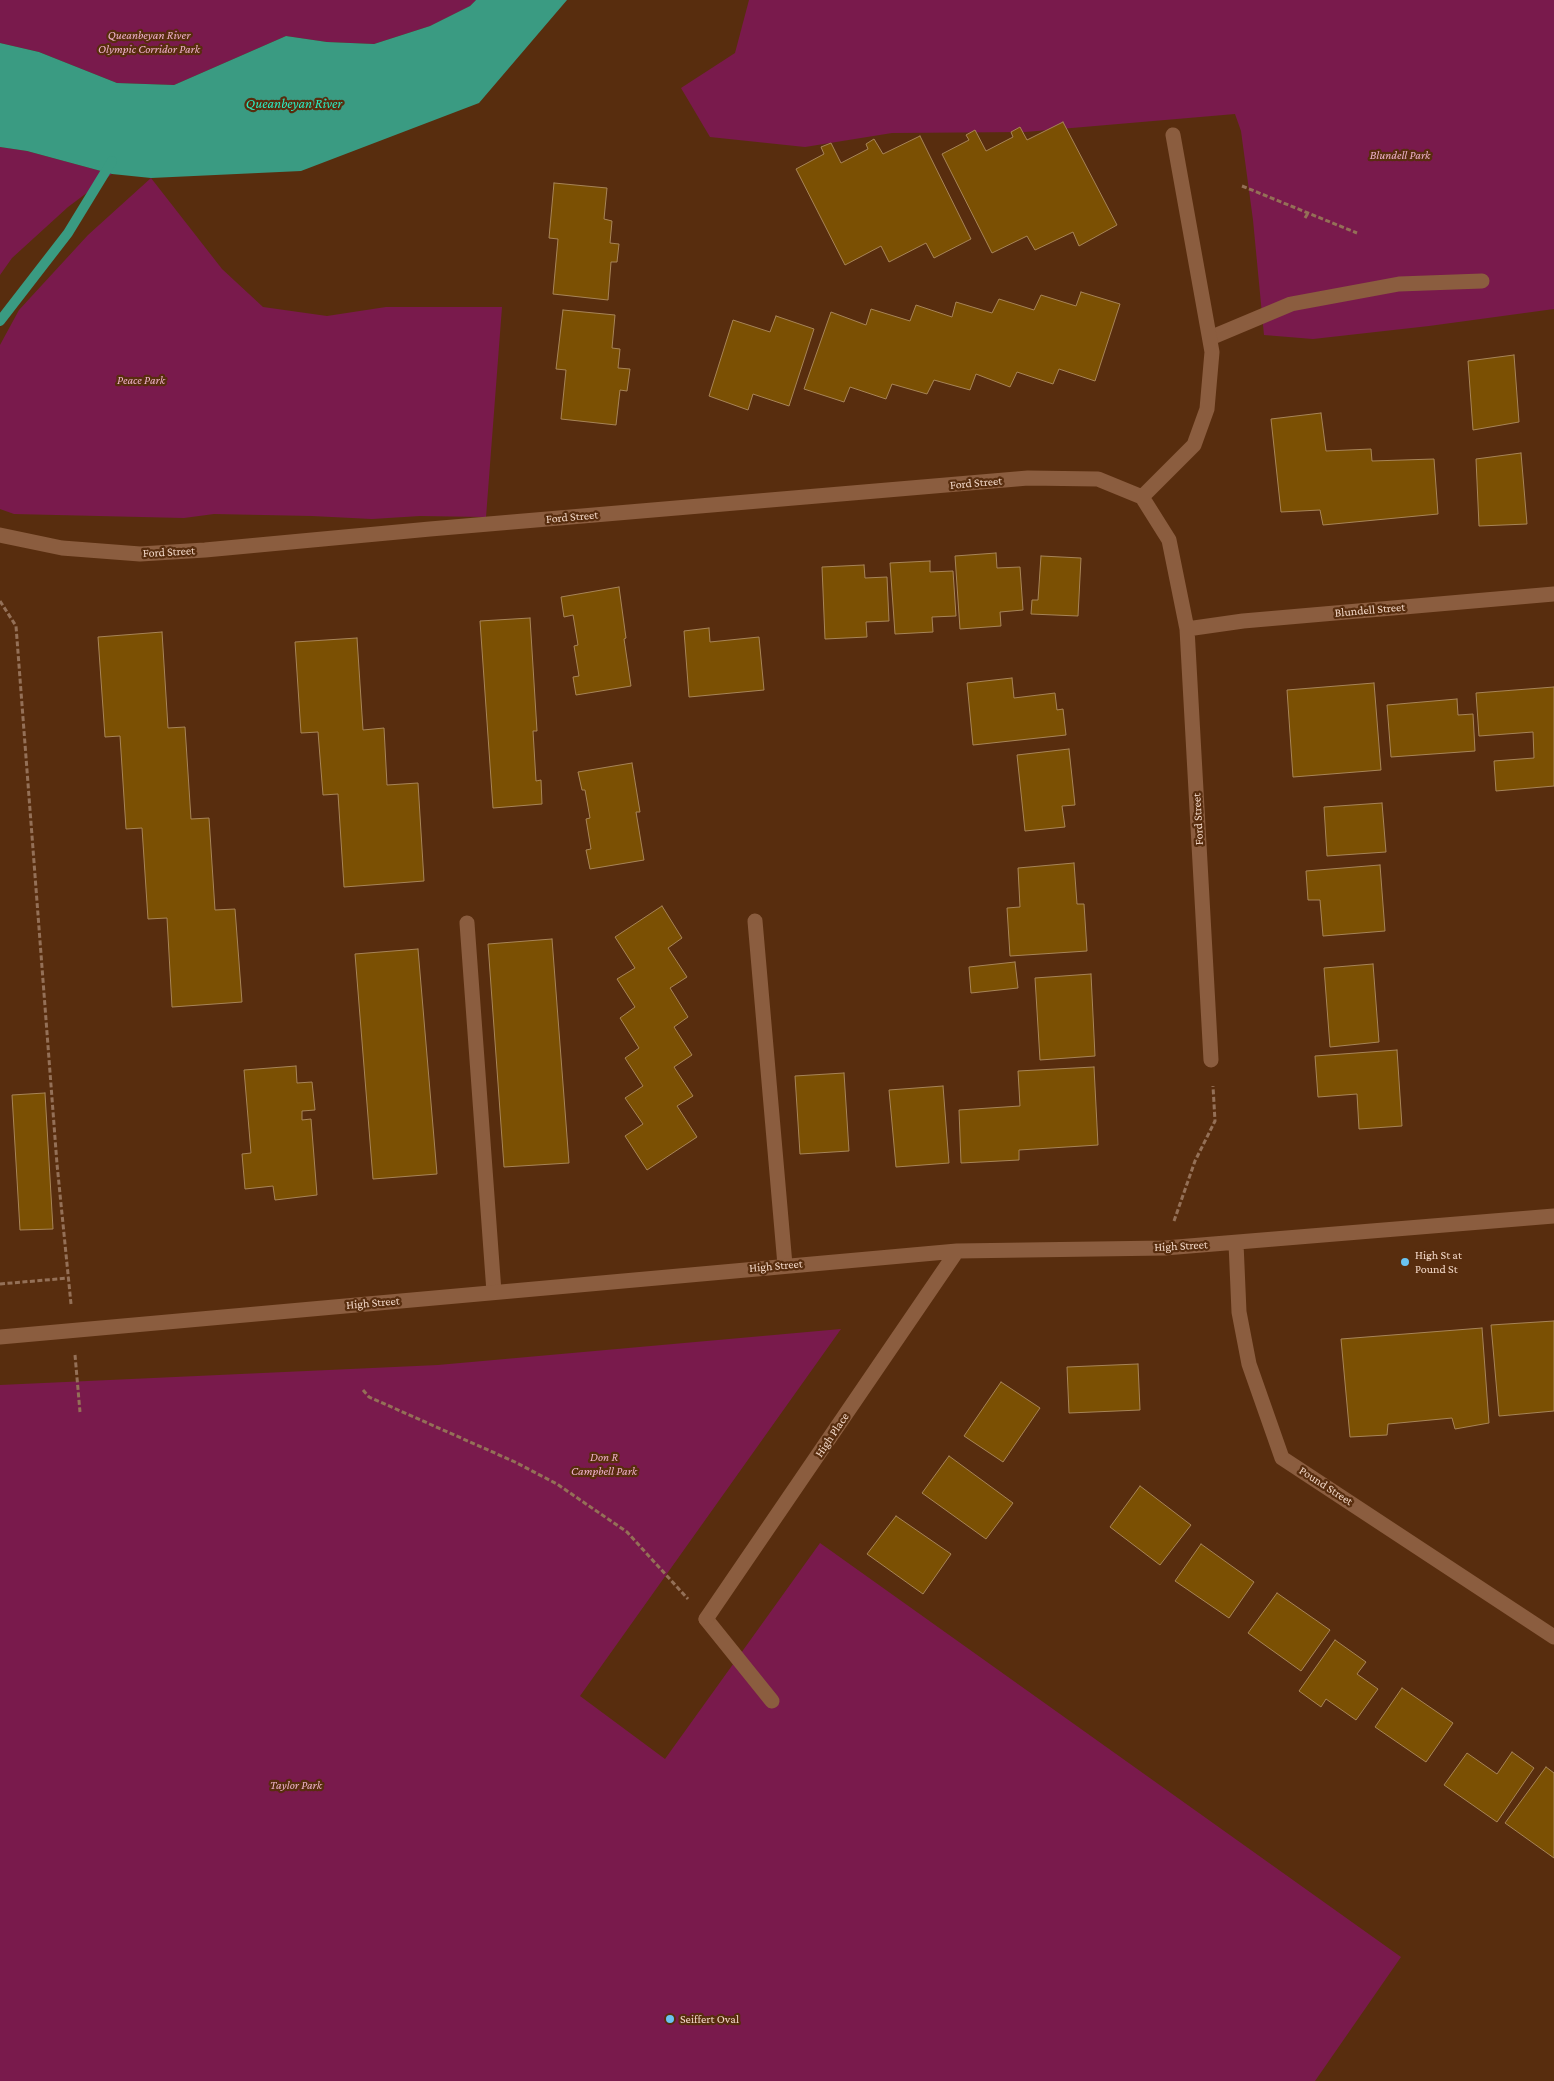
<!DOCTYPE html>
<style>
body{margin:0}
canvas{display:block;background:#582d0e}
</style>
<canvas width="1554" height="2081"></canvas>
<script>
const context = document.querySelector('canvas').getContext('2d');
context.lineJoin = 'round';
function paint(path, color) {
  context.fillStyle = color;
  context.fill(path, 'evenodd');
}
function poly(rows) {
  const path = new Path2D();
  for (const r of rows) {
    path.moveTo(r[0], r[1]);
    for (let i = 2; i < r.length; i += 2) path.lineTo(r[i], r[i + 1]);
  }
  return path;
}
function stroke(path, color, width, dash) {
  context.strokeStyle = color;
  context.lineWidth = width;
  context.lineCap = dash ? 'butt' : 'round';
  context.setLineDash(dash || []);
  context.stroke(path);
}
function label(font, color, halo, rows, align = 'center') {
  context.font = font + ' "Crimson Pro",serif';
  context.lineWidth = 4.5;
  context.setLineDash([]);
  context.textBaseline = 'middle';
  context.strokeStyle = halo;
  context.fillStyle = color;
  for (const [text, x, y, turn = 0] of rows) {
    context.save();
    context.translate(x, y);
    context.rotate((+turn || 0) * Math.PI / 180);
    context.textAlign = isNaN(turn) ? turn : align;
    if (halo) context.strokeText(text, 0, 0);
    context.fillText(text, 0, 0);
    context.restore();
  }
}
paint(poly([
 [0,0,476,0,470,6,430,26,374,44,327,42,286,36,174,85,117,83,39,52,0,43],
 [749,0,1554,0,1554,309,1429,326,1313,339,1264,335,1253,220,1241,131,1235,114,1025,132,892,133,805,147,710,137,681,88,735,53],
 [0,147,27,151,112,174,68,207,12,258,0,275],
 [151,178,222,269,263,307,327,316,386,307,502,307,486,517,420,516,372,519,312,516,214,514,184,518,14,514,0,509,0,345,19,310,88,235],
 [841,1329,580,1696,665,1759,820,1543,1401,1957,1315,2081,0,2081,0,1385,438,1365]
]), '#791a4c');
paint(poly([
 [476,0,567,0,479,103,301,171,151,178,112,174,27,151,0,147,0,43,39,52,117,83,174,85,286,36,327,42,374,44,430,26,470,6]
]), '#3a9b82');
stroke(poly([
 [0,321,68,233,112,161]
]), '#3a9b82', 10);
const building = poly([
 [1063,122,1117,225,1079,246,1073,232,1035,250,1027,236,992,253,942,154,969,140,966,135,975,130,986,151,1013,137,1011,132,1020,127,1027,140,1063,122],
 [920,136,971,239,934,258,926,243,889,262,881,246,845,265,796,169,824,154,821,147,831,143,841,163,868,149,866,144,874,139,883,154,920,136],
 [554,183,607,188,604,219,612,221,610,243,619,244,617,262,611,262,608,300,553,294,558,239,549,238,554,183],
 [1081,292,1120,304,1095,381,1059,369,1053,384,1017,372,1010,387,976,374,970,390,934,380,927,394,892,384,886,399,850,387,844,402,804,389,831,312,866,325,871,309,910,321,916,305,952,317,956,302,992,313,999,299,1034,310,1041,295,1076,306,1081,292],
 [563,310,615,315,612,348,620,349,618,368,630,369,627,391,620,390,616,425,561,419,566,370,556,369,563,310],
 [776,316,814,329,789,406,753,394,748,410,709,396,733,320,770,332,776,316],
 [1514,355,1519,422,1473,430,1468,361,1514,355],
 [1321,413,1326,451,1371,449,1372,461,1434,459,1438,514,1323,525,1320,510,1281,512,1271,419,1321,413],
 [1521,453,1527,524,1479,526,1476,459,1521,453],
 [996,553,997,568,1020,567,1023,610,1000,612,1001,626,960,629,955,556,996,553],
 [1041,556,1081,558,1078,616,1031,614,1032,600,1038,600,1041,556],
 [930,561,930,572,953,571,956,616,932,617,933,632,895,634,890,563,930,561],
 [864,565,865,578,887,577,889,621,866,622,867,637,825,639,822,567,864,565],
 [619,587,626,638,624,639,631,686,576,695,573,677,579,676,574,646,578,645,573,615,564,617,561,597,619,587],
 [530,618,537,731,533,731,536,781,541,780,542,804,493,808,480,621,530,618],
 [709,628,710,642,759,637,764,690,689,697,684,631,709,628],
 [162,632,168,728,185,727,191,819,209,818,215,910,235,909,242,1002,172,1007,167,918,148,919,142,828,126,829,120,736,105,737,98,637,162,632],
 [357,638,363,730,384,728,387,785,418,783,424,881,344,887,338,794,323,795,318,732,301,733,295,642,357,638],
 [1012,678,1014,698,1055,693,1057,710,1063,709,1066,735,973,745,967,683,1012,678],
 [1374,683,1381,770,1293,777,1287,690,1374,683],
 [1554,687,1554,786,1496,791,1494,761,1534,758,1533,732,1479,736,1476,693,1554,687],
 [1457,699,1458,715,1473,714,1475,751,1391,757,1387,705,1457,699],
 [1069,749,1075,805,1062,806,1065,827,1025,831,1017,755,1069,749],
 [632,763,640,812,636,812,644,860,590,869,586,850,591,849,586,819,590,818,585,790,582,790,578,772,632,763],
 [1382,803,1386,852,1327,856,1324,807,1382,803],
 [1074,863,1077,904,1084,904,1087,951,1010,956,1007,908,1020,907,1018,868,1074,863],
 [1380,865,1385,931,1323,936,1320,900,1308,900,1306,871,1380,865],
 [662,906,682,938,668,948,687,977,670,988,688,1017,674,1027,692,1055,674,1067,693,1096,677,1106,697,1137,647,1170,625,1136,643,1124,625,1098,643,1086,625,1058,639,1048,620,1018,635,1007,617,979,635,968,615,937,662,906],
 [552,939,569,1163,504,1167,488,944,552,939],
 [418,949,437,1174,373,1179,355,954,418,949],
 [1015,962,1018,988,971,993,969,967,1015,962],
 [1373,964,1379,1042,1330,1047,1324,968,1373,964],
 [1091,974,1095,1056,1040,1060,1035,978,1091,974],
 [1397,1050,1402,1126,1359,1129,1357,1094,1318,1097,1315,1056,1397,1050],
 [296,1066,297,1083,312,1082,315,1110,302,1111,302,1120,311,1119,317,1195,275,1200,273,1186,245,1189,242,1154,251,1153,244,1070,296,1066],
 [1094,1067,1098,1145,1019,1150,1019,1160,961,1163,959,1110,1020,1106,1018,1071,1094,1067],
 [844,1073,849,1151,800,1154,795,1076,844,1073],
 [943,1086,949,1163,896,1167,889,1090,943,1086],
 [45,1093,53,1229,20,1230,12,1095,45,1093],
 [1554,1321,1554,1411,1499,1416,1491,1325,1554,1321],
 [1482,1328,1489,1423,1455,1429,1452,1418,1388,1424,1387,1435,1350,1437,1341,1339,1482,1328],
 [1138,1364,1140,1410,1069,1413,1067,1367,1138,1364],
 [1001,1382,1040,1408,1003,1462,964,1436,1001,1382],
 [949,1456,1013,1503,986,1539,922,1493,949,1456],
 [1140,1486,1191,1525,1160,1565,1110,1527,1140,1486],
 [896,1516,951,1554,923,1594,867,1554,896,1516],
 [1201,1544,1254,1582,1229,1618,1175,1581,1201,1544],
 [1277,1593,1330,1630,1301,1671,1248,1633,1277,1593],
 [1335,1640,1366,1662,1357,1674,1378,1689,1356,1720,1326,1699,1321,1707,1299,1691,1335,1640],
 [1402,1688,1453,1723,1426,1762,1375,1727,1402,1688],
 [1512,1752,1534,1768,1497,1822,1444,1785,1467,1753,1497,1774,1512,1752],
 [1546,1767,1554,1773,1554,1858,1505,1823,1546,1767]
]);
paint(building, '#7b5003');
stroke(building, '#a78457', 1);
stroke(poly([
 [1242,186,1357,233],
 [1305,218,1308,213],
 [0,601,16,626,57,1164,71,1304],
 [1174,1221,1195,1161,1215,1121,1213,1086],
 [0,1284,69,1278],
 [75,1355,80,1412],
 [363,1390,369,1397,515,1462,557,1484,627,1532,688,1599]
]), '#947057', 3, [5, 2.5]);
stroke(poly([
 [1210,338,1291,304,1399,284,1482,281],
 [755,921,785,1265],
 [467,923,494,1292],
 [706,1619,772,1701]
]), '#8b5d3f', 15);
stroke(poly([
 [1142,497,1194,445,1207,409,1212,352,1173,135],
 [0,535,62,548,140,554,205,550,430,529,1028,478,1098,479,1142,497,1169,540,1187,629,1211,1060],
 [1187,629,1243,621,1554,594],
 [1236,1243,1239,1312,1249,1364,1282,1458,1554,1637],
 [0,1337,957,1251,1165,1248,1554,1216],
 [706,1619,957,1251]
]), '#8b5d3f', 15);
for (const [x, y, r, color] of [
 [1405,1262,5,"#6ac3f1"],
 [670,2019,5,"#6ac3f1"]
]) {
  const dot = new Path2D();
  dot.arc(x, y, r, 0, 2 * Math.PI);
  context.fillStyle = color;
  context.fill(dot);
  stroke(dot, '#582d0e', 2);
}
label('italic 12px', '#eeb1ca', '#582d0e', [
 ["Queanbeyan River",149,35],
 ["Olympic Corridor Park",149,49],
 ["Blundell Park",1400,155],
 ["Peace Park",141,380],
 ["Don R",604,1457],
 ["Campbell Park",604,1471],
 ["Taylor Park",296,1785]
]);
label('12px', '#f2d7c7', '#582d0e', [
 ["Ford Street",976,483,-5],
 ["Ford Street",572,517,-5],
 ["Ford Street",169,552,-3],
 ["Blundell Street",1370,610,-5],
 ["Ford Street",1198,819,-93],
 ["High Street",1181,1246,-3],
 ["High Street",776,1266,-5],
 ["High Street",373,1303,-5],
 ["High Place",832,1435,-56],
 ["Pound Street",1326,1486,33]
]);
label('12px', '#f2d7c7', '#582d0e', [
 ["High St at",1415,1255],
 ["Pound St",1415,1269],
 ["Seiffert Oval",680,2019]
], 'left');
label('italic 14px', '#2aebc1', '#582d0e', [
 ["Queanbeyan River",294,104]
]);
</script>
